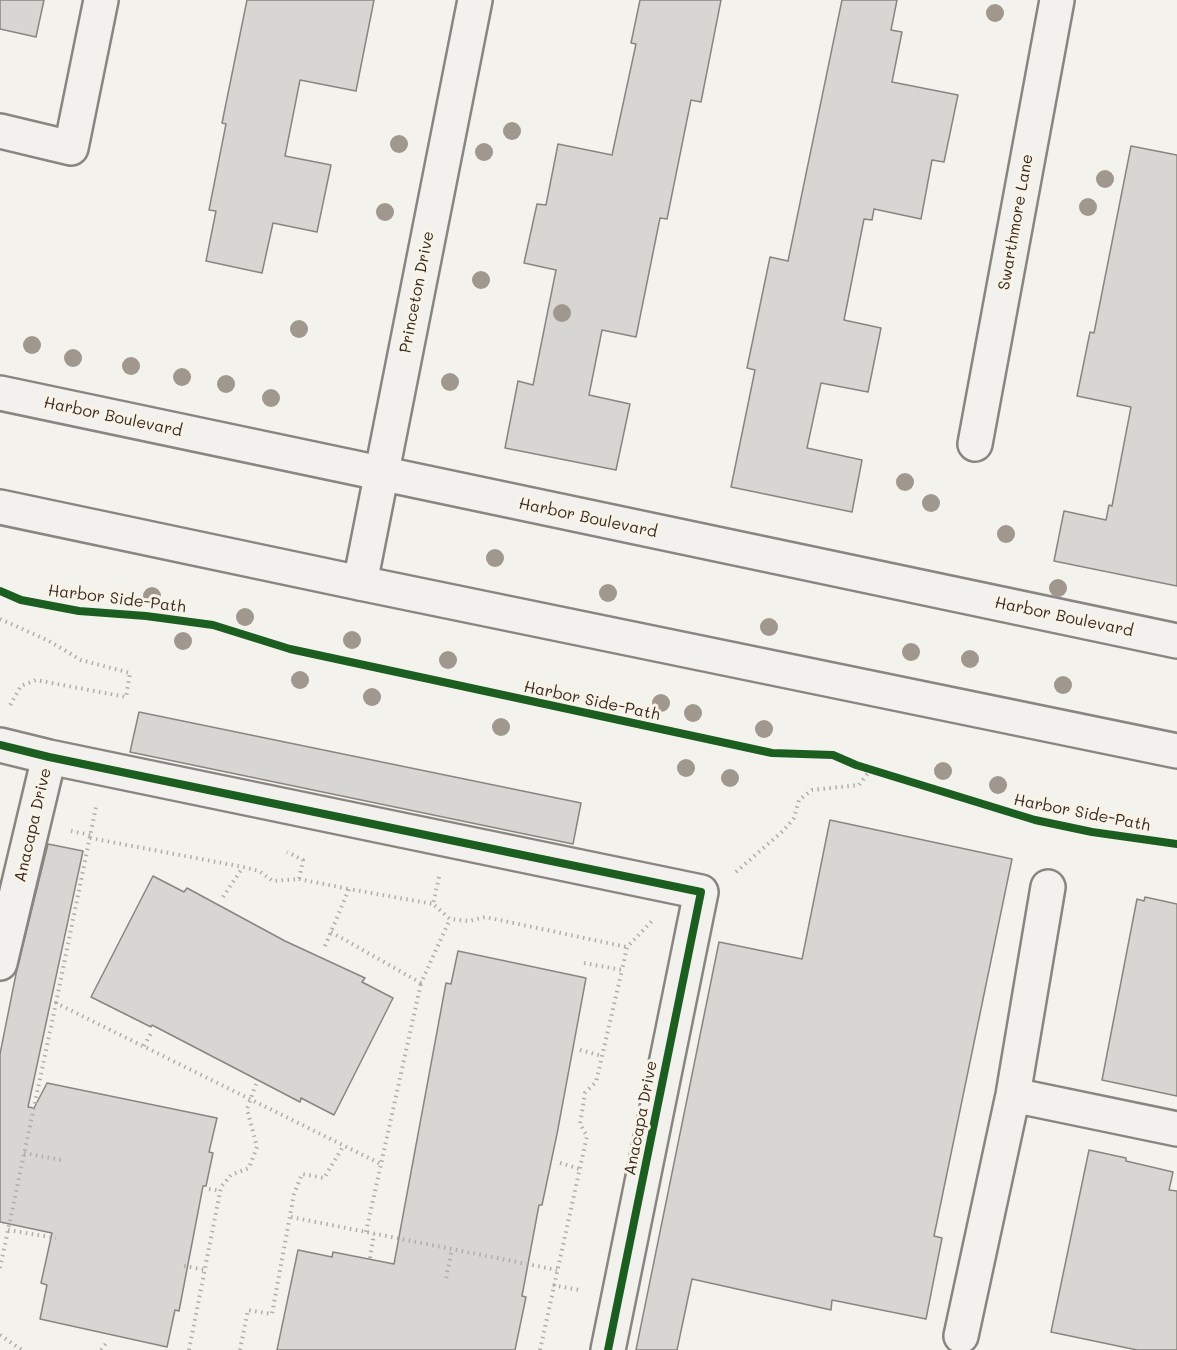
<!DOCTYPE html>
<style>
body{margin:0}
canvas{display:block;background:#f4f2ec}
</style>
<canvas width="1177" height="1350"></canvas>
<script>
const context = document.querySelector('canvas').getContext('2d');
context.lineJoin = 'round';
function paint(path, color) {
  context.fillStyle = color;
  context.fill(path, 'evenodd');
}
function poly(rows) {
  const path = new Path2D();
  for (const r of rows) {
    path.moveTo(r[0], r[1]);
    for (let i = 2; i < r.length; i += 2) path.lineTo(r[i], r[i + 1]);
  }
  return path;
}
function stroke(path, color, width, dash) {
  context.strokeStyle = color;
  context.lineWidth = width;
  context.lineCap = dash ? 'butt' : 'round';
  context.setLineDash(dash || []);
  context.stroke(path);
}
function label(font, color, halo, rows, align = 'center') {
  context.font = font + ' Mali,sans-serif';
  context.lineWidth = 6;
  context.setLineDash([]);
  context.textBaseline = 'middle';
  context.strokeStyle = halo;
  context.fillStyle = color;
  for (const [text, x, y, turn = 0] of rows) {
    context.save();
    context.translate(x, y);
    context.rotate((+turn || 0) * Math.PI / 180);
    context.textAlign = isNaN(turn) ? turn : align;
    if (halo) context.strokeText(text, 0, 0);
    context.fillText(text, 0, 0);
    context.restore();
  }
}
const building = poly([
 [0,0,44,0,36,37,0,29,0,0],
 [247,0,374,0,356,91,300,80,285,156,331,165,317,232,273,223,262,273,206,261,216,211,209,210,226,124,222,123,247,0],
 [640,0,721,0,701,102,691,100,667,219,660,218,636,337,602,330,589,395,630,404,616,470,505,448,518,381,533,385,556,270,524,263,537,204,546,205,558,144,612,155,636,44,631,43,640,0],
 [842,0,897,0,891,30,902,32,892,82,958,95,944,162,932,160,921,219,874,209,872,220,864,219,844,320,881,328,868,392,821,383,807,448,862,460,852,512,731,487,755,370,747,368,770,257,788,261,842,0],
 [1131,146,1177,155,1177,586,1054,561,1064,511,1106,520,1109,505,1112,506,1131,407,1077,396,1090,332,1094,333,1131,146],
 [139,712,581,803,573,844,130,752,139,712],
 [830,820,1012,859,934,1236,942,1238,926,1319,832,1300,831,1310,692,1279,677,1350,636,1350,719,942,802,959,830,820],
 [48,844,83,851,28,1107,34,1108,47,1083,217,1118,209,1152,213,1153,206,1186,203,1186,179,1311,175,1310,167,1347,40,1319,47,1285,41,1283,52,1233,0,1222,0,1054,17,969,48,844],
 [153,876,184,892,187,888,285,941,365,978,362,982,393,998,334,1115,301,1098,300,1102,152,1025,151,1027,91,997,153,876],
 [1145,897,1177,904,1177,1096,1102,1080,1137,899,1144,901,1145,897],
 [458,951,586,978,557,1134,542,1205,539,1205,522,1296,526,1297,515,1350,277,1350,298,1250,332,1257,333,1252,394,1264,446,983,451,984,458,951],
 [1089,1150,1126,1158,1126,1161,1173,1172,1169,1190,1177,1191,1177,1350,1137,1350,1051,1332,1089,1150]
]);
paint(building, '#d8d6d2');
stroke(building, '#898580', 1.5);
const minor = poly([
 [0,131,71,148,101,0],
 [975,444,1057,0],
 [360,583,475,0],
 [0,745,49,757,701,892,608,1350],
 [0,963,49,757],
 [1013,1095,1177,1129],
 [961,1336,1013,1095,1048,887]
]);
const major = poly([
 [0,393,1177,641],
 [0,507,360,583,1177,751]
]);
stroke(minor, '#898580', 38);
stroke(major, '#898580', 38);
stroke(poly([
 [0,619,49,641,81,660,130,673,126,697,36,680,21,686,9,707],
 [71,831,91,835],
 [90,838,243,867,259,871,273,881,299,879,303,860,287,852],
 [736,872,784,830,794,818,799,800,812,790,859,785,871,769],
 [439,877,433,904,450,919,469,921,485,917,627,947],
 [299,879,349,889],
 [223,897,243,867],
 [331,932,421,983,450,919],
 [325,946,349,889,433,904],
 [584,963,622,970,627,947,652,921],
 [56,1003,96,807],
 [144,1046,151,1033],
 [580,1050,602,1056],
 [24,1153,61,1160],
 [560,1163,580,1169],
 [209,1189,220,1191],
 [291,1217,557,1270],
 [8,1230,56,1238],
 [366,1232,421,983],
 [370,1258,374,1234],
 [184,1266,206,1270],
 [0,1268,56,1003,381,1164],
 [446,1278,452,1249],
 [553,1285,579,1290],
 [0,1335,22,1350],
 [101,1350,108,1341],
 [189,1350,221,1187,231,1175,249,1168,257,1147,247,1109,256,1084],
 [240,1350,248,1310,272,1314,294,1194,302,1174,324,1178,344,1145],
 [540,1350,587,1136,580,1124,585,1093,596,1082,622,970]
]), '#b1aeaa', 4, [1.5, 4.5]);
stroke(minor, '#f2f1ed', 33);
stroke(major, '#f2f1ed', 33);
stroke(poly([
 [0,591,21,600,79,611,146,616,213,625,290,649,772,753,833,755,856,765,1035,820,1092,832,1177,844],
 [0,745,49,757,701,892,608,1350]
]), '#1b5e20', 8);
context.fillStyle = '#a0978e';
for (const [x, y] of [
 [995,13],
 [512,131],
 [399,144],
 [484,152],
 [1105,179],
 [1088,207],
 [385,212],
 [481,280],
 [562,313],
 [299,329],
 [32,345],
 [73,358],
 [131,366],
 [182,377],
 [450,382],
 [226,384],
 [271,398],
 [905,482],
 [931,503],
 [1006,534],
 [495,558],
 [1058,588],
 [608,593],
 [152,596],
 [245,617],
 [769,627],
 [352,640],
 [183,641],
 [911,652],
 [970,659],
 [448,660],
 [300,680],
 [1063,685],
 [372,697],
 [661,703],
 [693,713],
 [501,727],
 [764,729],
 [686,768],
 [943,771],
 [730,778],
 [998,785]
]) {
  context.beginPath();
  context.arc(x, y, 9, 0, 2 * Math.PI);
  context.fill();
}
label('16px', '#3b2a1e', '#f7f3e8', [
 ["Swarthmore Lane",1016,222,-80],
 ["Princeton Drive",417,292,-79],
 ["Harbor Boulevard",113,417,12],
 ["Harbor Boulevard",588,518,12],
 ["Harbor Side-Path",117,599,7],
 ["Harbor Boulevard",1064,617,12],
 ["Harbor Side-Path",592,701,12],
 ["Harbor Side-Path",1082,813,11],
 ["Anacapa Drive",33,825,-77],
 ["Anacapa Drive",641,1118,-79]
]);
</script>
